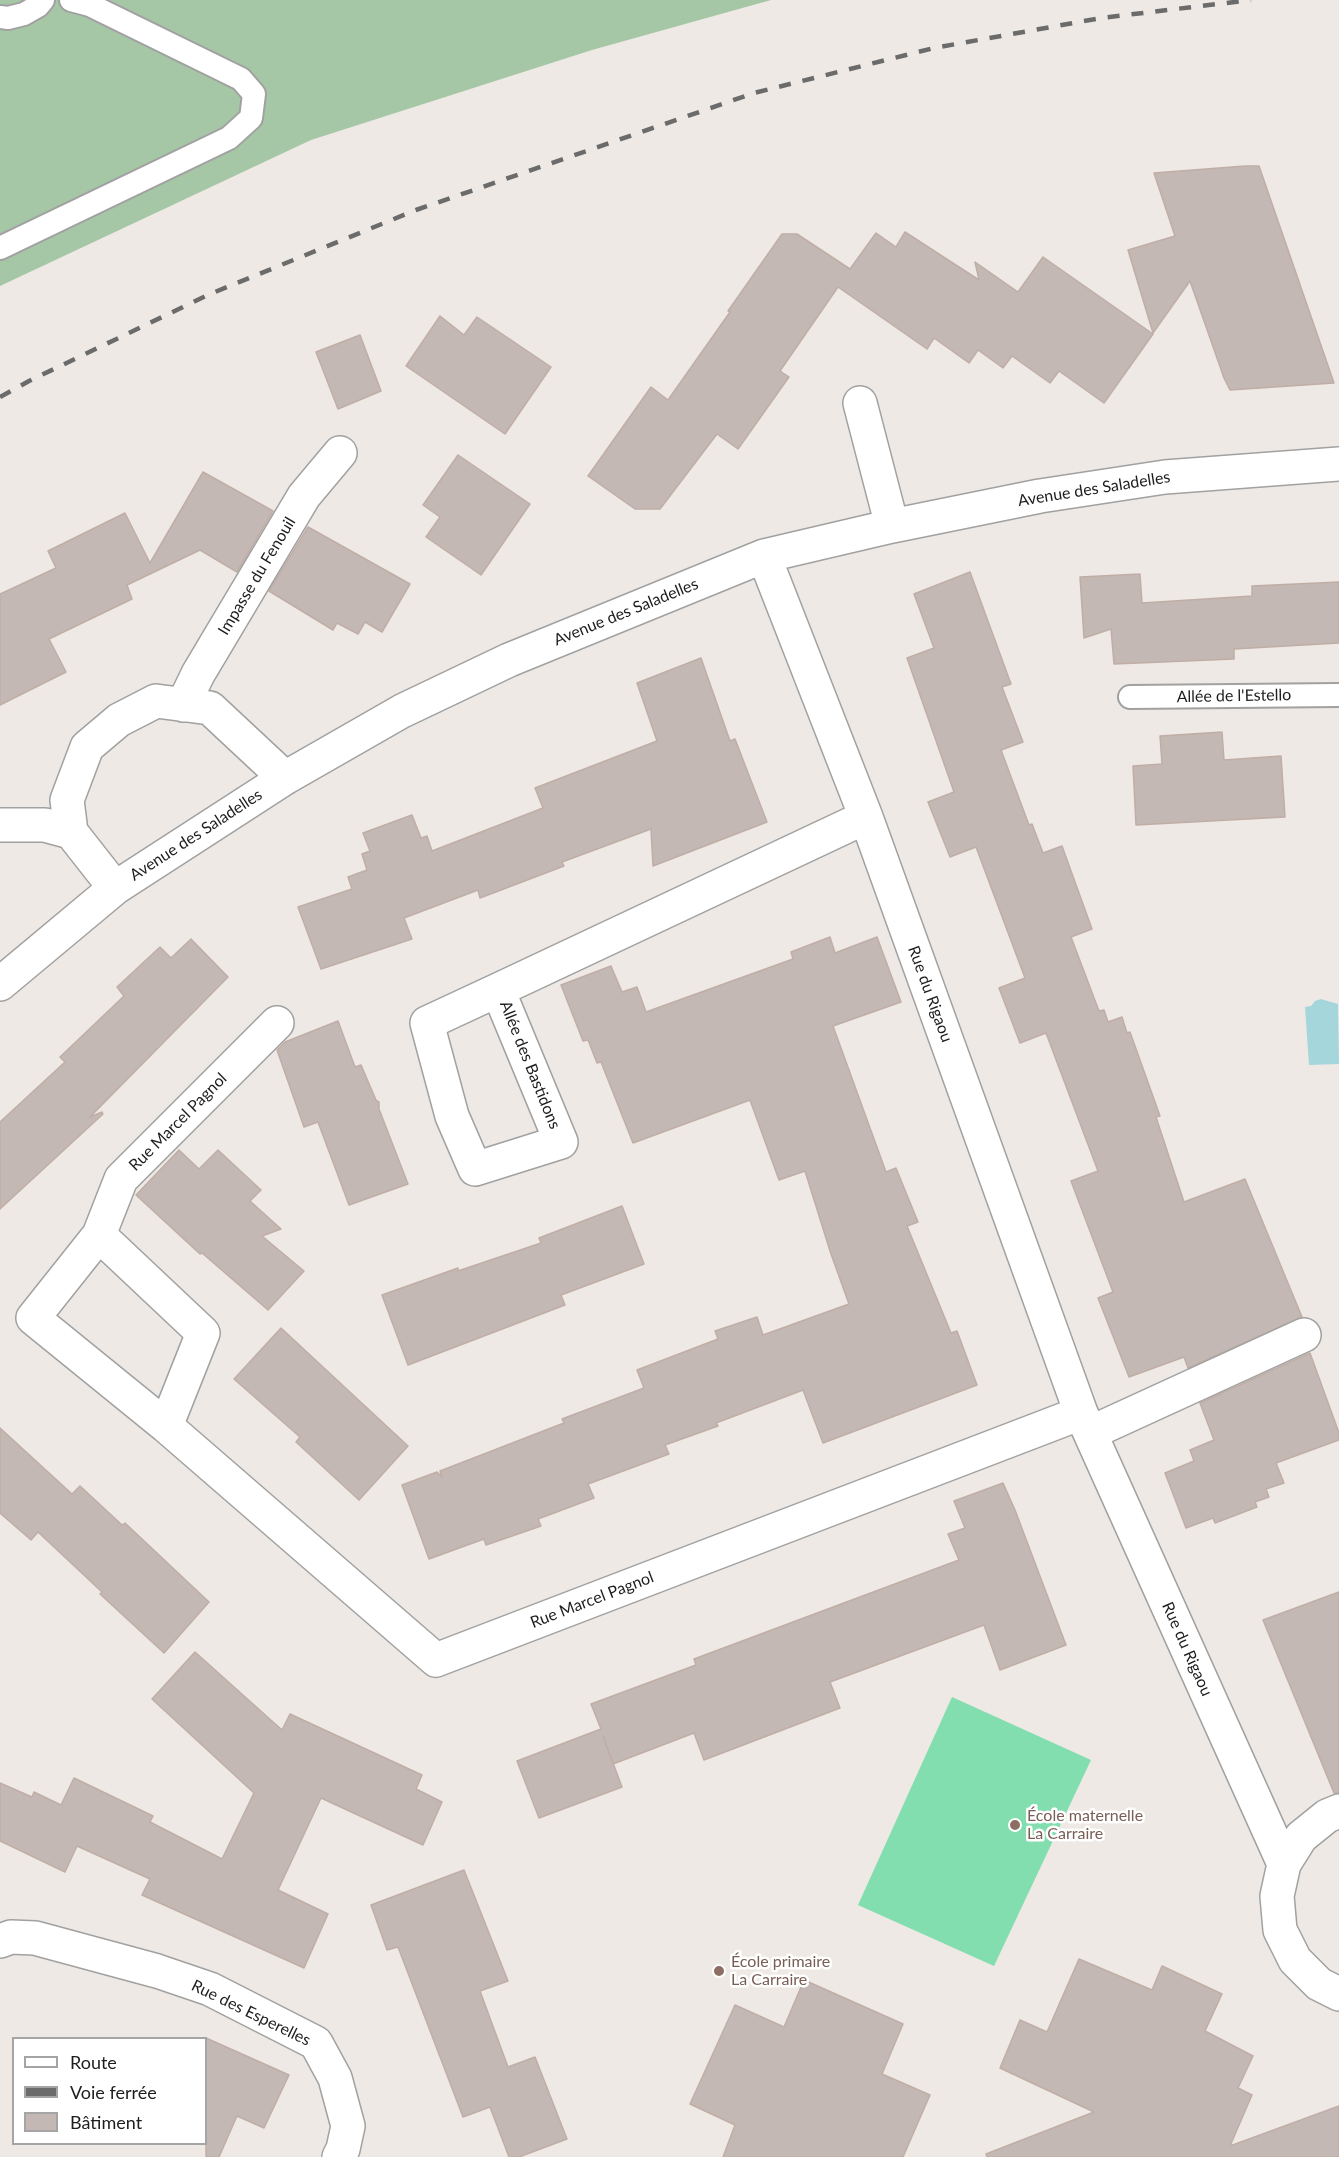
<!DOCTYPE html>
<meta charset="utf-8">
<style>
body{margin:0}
#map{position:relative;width:1339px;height:2157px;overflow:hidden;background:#eee9e4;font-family:Lato,sans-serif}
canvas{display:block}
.legend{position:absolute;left:12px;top:2037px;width:195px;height:108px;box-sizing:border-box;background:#fff;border:2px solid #a5a5a5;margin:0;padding:8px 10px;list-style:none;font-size:18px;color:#1d1d1d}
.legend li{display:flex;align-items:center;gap:12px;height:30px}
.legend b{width:30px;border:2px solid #a5a5a5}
</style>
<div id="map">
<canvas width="1339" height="2157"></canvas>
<ul class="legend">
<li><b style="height:8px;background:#fff"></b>Route</li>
<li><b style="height:8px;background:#6b6b6b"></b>Voie ferrée</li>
<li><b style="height:16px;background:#c3b8b3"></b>Bâtiment</li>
</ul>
</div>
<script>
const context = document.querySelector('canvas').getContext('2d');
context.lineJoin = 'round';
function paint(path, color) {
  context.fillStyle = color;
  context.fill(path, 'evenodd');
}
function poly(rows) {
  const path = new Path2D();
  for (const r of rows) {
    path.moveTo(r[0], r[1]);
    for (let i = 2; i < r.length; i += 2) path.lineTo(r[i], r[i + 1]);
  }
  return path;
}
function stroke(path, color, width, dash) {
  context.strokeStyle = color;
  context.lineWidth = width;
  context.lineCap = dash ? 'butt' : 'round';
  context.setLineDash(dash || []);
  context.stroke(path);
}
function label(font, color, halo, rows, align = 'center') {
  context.font = font + ' Lato,sans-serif';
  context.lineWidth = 5;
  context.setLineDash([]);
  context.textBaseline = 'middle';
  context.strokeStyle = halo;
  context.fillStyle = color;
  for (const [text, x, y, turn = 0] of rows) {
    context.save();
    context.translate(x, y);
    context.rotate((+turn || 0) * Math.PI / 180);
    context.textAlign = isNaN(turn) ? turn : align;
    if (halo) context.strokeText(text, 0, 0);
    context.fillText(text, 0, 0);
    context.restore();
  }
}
paint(poly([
 [0,0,771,0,592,50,311,140,0,286]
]), '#a5c7a6');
paint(poly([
 [952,1697,1091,1760,994,1966,858,1905]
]), '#82ddaf');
paint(poly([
 [1321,999,1338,1004,1339,1064,1309,1065,1305,1007,1311,1006,1315,1001]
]), '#a4d6dc');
const building = poly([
 [1245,166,1259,166,1334,383,1230,390,1224,378,1190,281,1153,333,1128,250,1175,236,1154,173,1245,166],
 [905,232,979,280,975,262,1018,292,1043,257,1153,334,1104,403,1059,371,1050,383,1012,356,1003,368,978,350,969,363,934,338,927,349,838,287,780,371,789,377,738,449,717,434,660,509,635,509,588,476,651,387,668,400,730,312,728,311,782,234,797,234,850,269,876,233,896,247,905,232],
 [440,316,464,335,477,317,551,367,505,434,406,366,440,316],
 [360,335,381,391,338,409,316,352,360,335],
 [458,455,530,504,481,575,426,537,440,517,423,505,458,455],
 [203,472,273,511,237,572,200,550,127,585,132,599,49,639,66,672,0,705,0,594,56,568,48,551,125,513,150,563,203,472],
 [308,527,410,584,382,632,365,622,358,634,337,623,333,630,269,591,308,527],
 [970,572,1011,684,1002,687,1023,742,1001,750,1029,825,1032,824,1043,853,1062,846,1092,929,1071,937,1099,1011,1104,1010,1108,1022,1122,1017,1127,1033,1130,1032,1160,1116,1156,1117,1184,1202,1245,1179,1302,1317,1188,1368,1184,1357,1129,1377,1098,1298,1113,1292,1071,1181,1098,1171,1046,1033,1020,1043,999,988,1025,978,976,847,950,857,928,802,954,792,907,658,934,648,914,594,970,572],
 [1140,574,1142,603,1252,596,1252,586,1339,582,1339,643,1234,649,1234,659,1114,664,1111,629,1084,638,1080,577,1140,574],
 [701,658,730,741,735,739,767,822,653,866,651,829,562,862,564,866,480,898,478,890,404,918,412,939,321,969,298,907,352,889,348,877,367,870,362,854,370,851,363,833,412,815,421,838,427,836,432,851,543,808,535,788,657,741,637,683,701,658],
 [1222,732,1224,760,1281,756,1285,817,1136,825,1133,766,1162,764,1160,736,1222,732],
 [830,937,835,953,877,937,901,1002,833,1026,886,1172,896,1168,918,1222,907,1226,951,1333,957,1331,977,1385,823,1443,803,1390,716,1423,718,1426,665,1445,669,1454,588,1484,594,1498,538,1519,541,1526,486,1545,484,1539,429,1559,402,1485,437,1472,442,1477,440,1471,564,1423,562,1419,644,1388,637,1370,718,1339,715,1331,757,1317,763,1335,849,1304,831,1254,805,1171,779,1180,750,1100,633,1143,601,1062,597,1063,588,1040,583,1041,561,985,611,966,622,992,637,987,646,1012,793,959,791,952,830,937],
 [191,939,228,977,90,1117,102,1112,103,1114,0,1209,0,1122,65,1062,60,1057,124,996,117,987,160,947,171,958,191,939],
 [338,1021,355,1067,361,1065,376,1100,379,1102,379,1109,408,1184,349,1205,318,1122,304,1127,277,1050,285,1042,338,1021],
 [179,1150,199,1169,218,1150,261,1190,250,1201,281,1229,262,1236,304,1271,268,1310,202,1253,200,1254,136,1195,179,1150],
 [622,1206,644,1264,561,1295,565,1305,408,1365,382,1295,458,1268,458,1271,541,1243,539,1238,622,1206],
 [281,1328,408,1446,359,1500,296,1442,300,1437,234,1379,281,1328],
 [1310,1353,1339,1433,1339,1440,1276,1463,1284,1483,1266,1489,1269,1497,1255,1502,1257,1507,1215,1523,1213,1518,1186,1528,1165,1473,1194,1461,1190,1450,1214,1440,1200,1403,1310,1353],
 [0,1428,72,1494,80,1486,122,1525,125,1523,209,1602,164,1653,100,1594,102,1592,38,1532,31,1540,0,1513,0,1428],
 [1003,1483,1015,1510,1066,1645,1000,1670,984,1625,830,1682,840,1708,704,1760,694,1733,613,1764,603,1736,622,1787,539,1818,517,1761,601,1729,591,1704,696,1665,694,1659,959,1560,948,1534,965,1528,954,1501,1003,1483],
 [1339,1592,1339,1793,1334,1793,1263,1620,1339,1592],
 [195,1652,282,1730,290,1714,422,1775,416,1789,442,1802,423,1845,321,1798,278,1890,328,1914,304,1968,142,1895,150,1879,77,1846,65,1872,0,1841,0,1783,32,1797,34,1792,61,1805,74,1778,153,1816,150,1822,222,1859,254,1793,152,1699,195,1652],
 [464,1870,508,1981,480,1991,508,2067,535,2057,567,2139,519,2157,509,2157,490,2107,463,2117,398,1947,387,1950,371,1905,464,1870],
 [1079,1959,1152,1990,1162,1966,1222,1994,1205,2031,1253,2056,1238,2088,1252,2095,1230,2146,1339,2106,1339,2157,987,2157,986,2154,1094,2112,1000,2068,1020,2020,1047,2032,1079,1959],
 [804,1980,903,2024,882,2074,930,2095,903,2157,723,2157,735,2125,690,2104,735,2005,784,2027,804,1980],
 [206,2038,289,2075,264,2128,237,2116,219,2157,206,2157,206,2038]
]);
paint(building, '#c3b8b3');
stroke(building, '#c0aea6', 1.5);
const service = poly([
 [0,17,8,18,24,14,38,6,43,0],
 [0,248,229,138,251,118,254,94,241,79,90,5,71,0],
 [1130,697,1339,695]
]);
const minor = poly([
 [860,403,892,526],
 [764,556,866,817,1081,1413,1284,1864],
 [183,705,198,674,304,496,340,453],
 [0,825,45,825,71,832],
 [115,888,71,832,67,800,87,747,119,720,156,701,210,708,285,778],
 [0,984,115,888,285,778,402,711,509,660,764,556,892,526,1040,496,1165,477,1339,464],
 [498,990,561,1142,475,1169,452,1116,427,1023,498,990,866,817],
 [99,1235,121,1179,277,1023],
 [166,1426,203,1333,99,1235,33,1318,166,1426,436,1660,1081,1413],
 [1090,1433,1304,1335],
 [1339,1811,1327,1816,1301,1837,1284,1864,1277,1896,1280,1930,1295,1960,1319,1984,1339,1994],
 [0,1941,11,1937,35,1938,157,1971,210,1989,316,2043,335,2078,348,2126,343,2149,339,2157]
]);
stroke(service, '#a1a1a1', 26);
stroke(minor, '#a1a1a1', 36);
stroke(service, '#fff', 22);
stroke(minor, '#fff', 33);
stroke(poly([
 [0,397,29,381,210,294,416,210,754,93,934,48,1101,18,1251,0]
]), '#6b6b6b', 4.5, [12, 12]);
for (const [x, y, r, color] of [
 [1015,1825,6,"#8d6e63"],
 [719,1971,6,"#8d6e63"]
]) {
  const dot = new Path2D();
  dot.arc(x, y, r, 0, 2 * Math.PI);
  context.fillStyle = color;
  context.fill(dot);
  stroke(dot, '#fff', 2);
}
label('16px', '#1d1d1d', '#fff', [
 ["Avenue des Saladelles",1094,489,-9],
 ["Impasse du Fenouil",257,576,-59],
 ["Avenue des Saladelles",626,612,-22],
 ["Allée de l'Estello",1234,696,-1],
 ["Avenue des Saladelles",196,835,-33],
 ["Rue du Rigaou",930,994,70],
 ["Allée des Bastidons",530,1065,68],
 ["Rue Marcel Pagnol",178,1122,-45],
 ["Rue Marcel Pagnol",592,1600,-21],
 ["Rue du Rigaou",1187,1649,66],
 ["Rue des Esperelles",251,2013,26]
]);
label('16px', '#785e54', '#fff', [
 ["École maternelle",1027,1816],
 ["La Carraire",1027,1834],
 ["École primaire",731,1962],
 ["La Carraire",731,1980]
], 'left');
</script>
